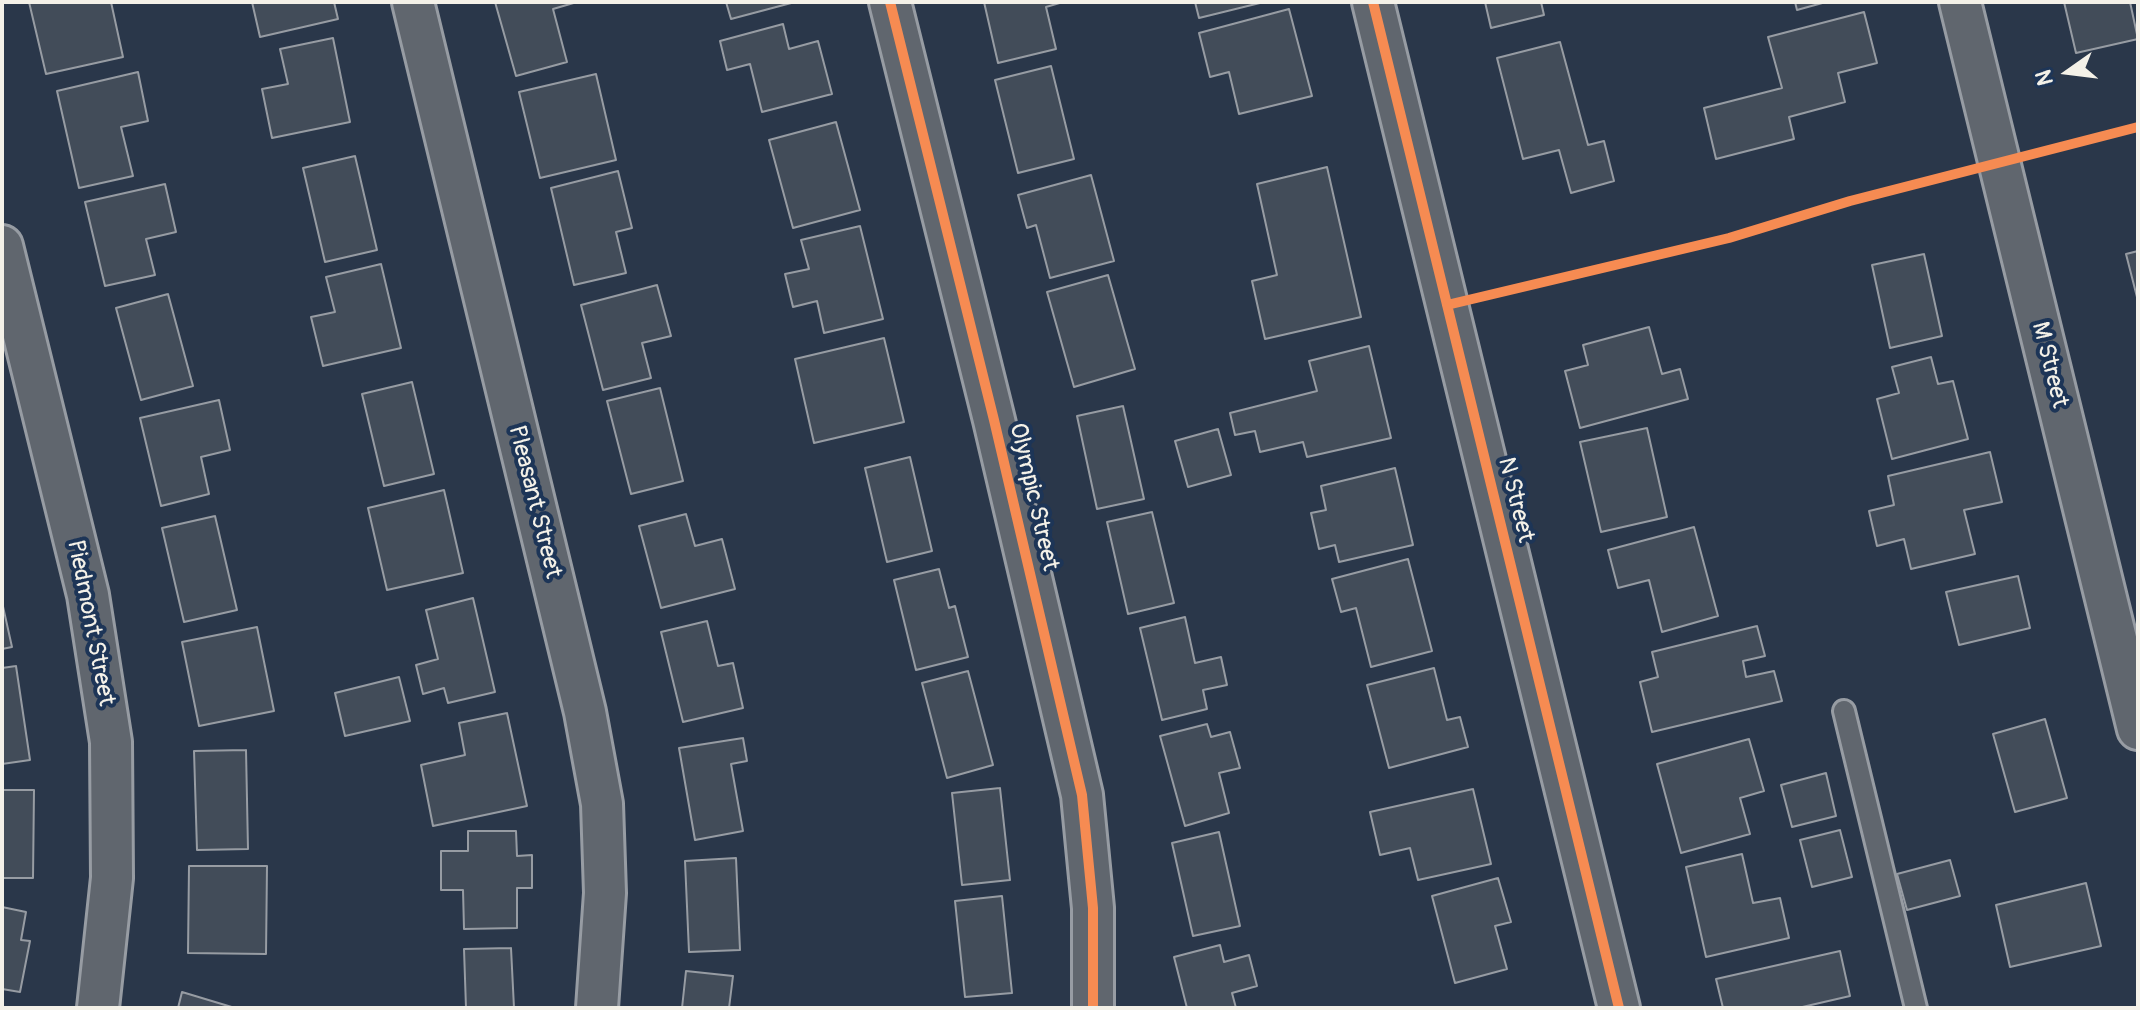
<!DOCTYPE html>
<style>
body{margin:0}
#map{position:relative;width:2140px;height:1010px;overflow:hidden;background:#2a374a;font-family:Pangolin,sans-serif}
canvas{display:block}
.frame{position:absolute;inset:0;border:4px solid #f4f1e8;pointer-events:none}
.north{position:absolute;left:2028px;top:32px;width:80px;height:80px;-webkit-text-stroke:6px #1d3557;paint-order:stroke;rotate:256deg;font-size:22px;font-weight:700;line-height:32px;text-align:center;color:#f4f1e8}
.north::after{content:'';display:block;margin:auto;width:28px;height:36px;background:#f4f1e8;clip-path:polygon(50% 0,100% 100%,50% 72%,0 100%)}
</style>
<div id="map">
<canvas width="2140" height="1010"></canvas>
<div class="frame"></div>
<div class="north">N</div>
</div>
<script>
const context = document.querySelector('canvas').getContext('2d');
context.lineJoin = 'round';
function paint(path, color) {
  context.fillStyle = color;
  context.fill(path, 'evenodd');
}
function poly(rows) {
  const path = new Path2D();
  for (const r of rows) {
    path.moveTo(r[0], r[1]);
    for (let i = 2; i < r.length; i += 2) path.lineTo(r[i], r[i + 1]);
  }
  return path;
}
function stroke(path, color, width, dash) {
  context.strokeStyle = color;
  context.lineWidth = width;
  context.lineCap = dash ? 'butt' : 'round';
  context.setLineDash(dash || []);
  context.stroke(path);
}
function label(font, color, halo, rows, align = 'center') {
  context.font = font + ' Pangolin,sans-serif';
  context.lineWidth = 8;
  context.setLineDash([]);
  context.textBaseline = 'middle';
  context.strokeStyle = halo;
  context.fillStyle = color;
  for (const [text, x, y, turn = 0] of rows) {
    context.save();
    context.translate(x, y);
    context.rotate((+turn || 0) * Math.PI / 180);
    context.textAlign = isNaN(turn) ? turn : align;
    if (halo) context.strokeText(text, 0, 0);
    context.fillText(text, 0, 0);
    context.restore();
  }
}
const building = poly([
 [29,2,111,2,123,57,46,74,29,2],
 [252,2,334,2,338,19,260,37,252,2],
 [495,2,577,2,553,9,567,62,516,76,495,2],
 [726,2,795,2,731,19,726,2],
 [984,2,1063,2,1046,7,1056,49,998,63,984,2],
 [1195,2,1264,2,1199,18,1195,2],
 [1485,2,1541,2,1544,15,1491,28,1485,2],
 [1795,2,1826,2,1797,10,1795,2],
 [2064,2,2130,2,2138,39,2076,53,2064,2],
 [1289,9,1312,96,1239,114,1229,72,1210,77,1199,33,1289,9],
 [1864,12,1877,63,1838,73,1845,102,1789,117,1794,139,1716,159,1704,108,1782,88,1768,37,1864,12],
 [783,24,789,49,818,41,832,94,762,112,750,64,727,70,720,41,783,24],
 [333,38,350,122,272,138,262,89,288,84,280,49,333,38],
 [1560,42,1588,145,1604,141,1614,181,1571,193,1559,150,1523,159,1497,58,1560,42],
 [1051,66,1074,159,1018,173,995,80,1051,66],
 [138,72,148,121,121,127,133,176,79,188,57,91,138,72],
 [596,74,616,160,540,178,519,92,596,74],
 [836,122,860,210,793,228,769,140,836,122],
 [355,156,377,250,325,262,303,168,355,156],
 [1327,167,1361,317,1265,339,1252,281,1277,275,1257,184,1327,167],
 [618,171,632,228,616,232,626,273,574,285,551,188,618,171],
 [1091,175,1114,261,1050,278,1036,225,1027,228,1018,195,1091,175],
 [165,184,176,232,146,239,155,275,105,286,85,202,165,184],
 [860,226,883,319,824,333,817,301,793,307,785,274,809,269,801,240,860,226],
 [2138,251,2138,301,2126,254,2138,251],
 [1924,254,1942,336,1890,348,1872,265,1924,254],
 [381,264,401,348,323,366,311,317,335,312,326,277,381,264],
 [1108,275,1135,369,1074,387,1047,292,1108,275],
 [657,285,671,336,642,343,651,378,603,390,581,305,657,285],
 [168,294,193,386,141,400,116,308,168,294],
 [1649,327,1662,374,1680,369,1688,399,1580,428,1565,371,1588,365,1583,345,1649,327],
 [884,338,904,422,814,443,795,359,884,338],
 [1369,346,1391,438,1307,457,1303,442,1260,452,1255,431,1235,435,1230,413,1317,391,1309,361,1369,346],
 [1931,357,1938,384,1953,381,1968,439,1892,459,1877,399,1899,393,1892,367,1931,357],
 [412,382,434,474,384,486,362,394,412,382],
 [660,388,683,481,631,494,607,401,660,388],
 [219,400,230,450,201,457,209,494,161,506,140,418,219,400],
 [1123,406,1144,499,1097,509,1077,416,1123,406],
 [1647,428,1667,517,1601,532,1580,442,1647,428],
 [1218,429,1231,475,1188,487,1175,441,1218,429],
 [1990,452,2002,502,1964,510,1975,554,1911,569,1904,539,1877,546,1869,511,1894,505,1888,476,1990,452],
 [910,457,932,551,887,562,865,468,910,457],
 [1395,468,1413,545,1339,562,1335,545,1319,549,1311,513,1326,510,1321,486,1395,468],
 [444,490,463,573,387,590,368,508,444,490],
 [1152,512,1174,603,1128,614,1107,522,1152,512],
 [686,514,695,546,722,539,735,589,661,608,639,526,686,514],
 [215,516,237,610,184,622,162,528,215,516],
 [1694,527,1718,616,1662,632,1649,580,1618,588,1608,550,1694,527],
 [1408,559,1432,651,1371,667,1356,608,1341,612,1332,579,1408,559],
 [939,569,949,608,955,606,968,657,916,670,894,580,939,569],
 [2018,576,2030,628,1959,645,1946,592,2018,576],
 [473,598,495,692,448,703,444,688,423,694,416,665,438,659,426,610,473,598],
 [2,602,12,647,2,649,2,602],
 [1185,617,1195,663,1221,657,1227,685,1203,690,1207,709,1162,720,1140,628,1185,617],
 [707,621,718,666,733,663,743,708,683,722,661,632,707,621],
 [1757,626,1765,656,1743,661,1746,677,1774,671,1782,701,1652,732,1640,682,1658,677,1652,652,1757,626],
 [257,627,274,711,199,726,182,642,257,627],
 [16,666,30,760,2,764,2,668,16,666],
 [1434,668,1447,720,1460,717,1468,747,1389,768,1367,685,1434,668],
 [968,671,993,765,947,778,922,683,968,671],
 [399,677,410,721,345,736,335,693,399,677],
 [507,713,527,806,433,826,421,765,465,755,459,723,507,713],
 [2045,719,2067,798,2015,812,1993,734,2045,719],
 [1207,724,1211,737,1230,732,1240,768,1219,773,1229,813,1185,826,1160,736,1207,724],
 [743,738,747,761,731,764,743,831,695,840,679,748,743,738],
 [1749,739,1764,791,1740,798,1750,834,1681,853,1657,764,1749,739],
 [246,750,248,849,197,850,194,751,246,750],
 [1826,773,1836,816,1792,827,1781,785,1826,773],
 [1000,788,1010,880,962,885,952,793,1000,788],
 [1473,789,1491,864,1418,880,1410,848,1380,855,1370,812,1473,789],
 [2,790,34,790,33,878,2,878,2,790],
 [1840,830,1852,877,1812,887,1800,840,1840,830],
 [468,831,516,831,517,856,532,855,532,888,517,888,517,928,464,929,463,890,441,890,441,851,468,851,468,831],
 [1219,832,1240,926,1193,936,1172,843,1219,832],
 [1742,854,1753,903,1780,898,1789,938,1706,957,1686,867,1742,854],
 [736,858,740,950,689,952,685,861,736,858],
 [1950,860,1960,896,1907,910,1897,874,1950,860],
 [189,866,267,866,266,954,188,953,189,866],
 [1498,878,1511,922,1495,926,1507,969,1455,983,1432,896,1498,878],
 [2086,883,2101,946,2010,967,1996,905,2086,883],
 [1002,896,1012,993,965,997,955,901,1002,896],
 [2,907,26,912,21,940,30,941,20,992,2,989,2,907],
 [1220,945,1224,962,1249,955,1257,986,1232,993,1236,1008,1187,1008,1174,957,1220,945],
 [511,948,514,1008,466,1008,464,949,511,948],
 [1840,951,1850,996,1798,1008,1723,1008,1716,979,1840,951],
 [686,971,733,976,729,1008,682,1008,686,971],
 [182,992,235,1008,178,1008,182,992]
]);
paint(building, '#424c59');
stroke(building, '#979ca3', 2);
const lane = poly([
 [1844,711,1916,1008]
]);
const street = poly([
 [413,2,585,712,602,804,605,893,597,1008],
 [890,2,994,420,1082,795,1093,908,1093,1008],
 [1373,2,1619,1008],
 [1960,2,2138,729],
 [2,246,88,595,111,742,112,878,98,1008]
]);
stroke(lane, '#979ca3', 26);
stroke(street, '#979ca3', 46);
stroke(lane, '#60666e', 20);
stroke(street, '#60666e', 40);
stroke(poly([
 [890,2,994,420,1082,795,1093,908,1093,1008],
 [1373,2,1619,1008],
 [1447,305,1729,238,1850,201,2138,127]
]), '#f68b52', 10);
label('24px', '#f4f1e8', '#1d3557', [
 ["M Street",2049,365,76],
 ["Olympic Street",1033,497,77],
 ["N Street",1515,500,76],
 ["Pleasant Street",534,502,76],
 ["Piedmont Street",90,623,79]
]);
</script>
